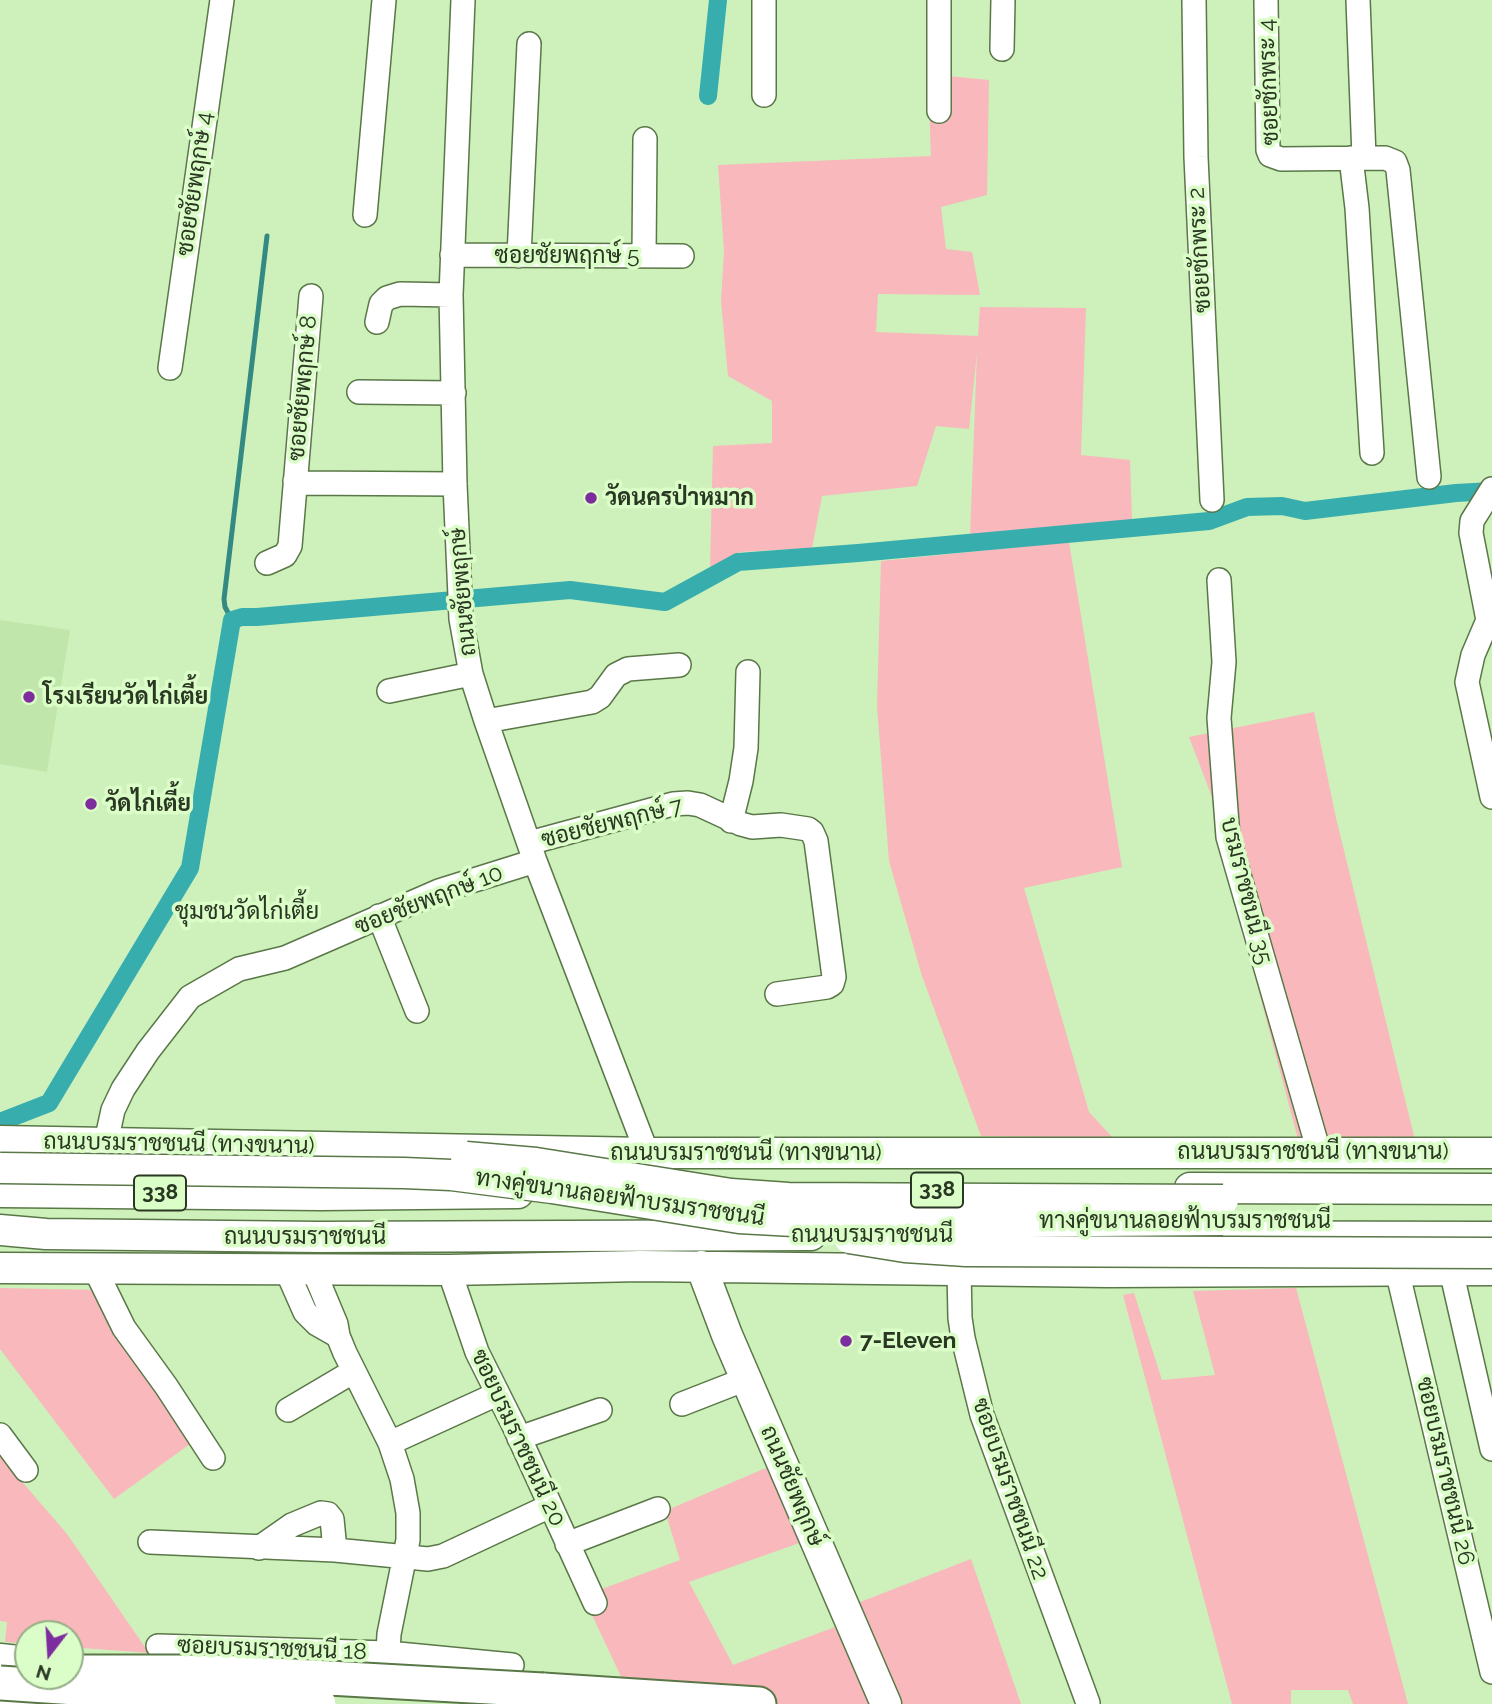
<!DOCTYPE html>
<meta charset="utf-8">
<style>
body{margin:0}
#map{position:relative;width:1492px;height:1704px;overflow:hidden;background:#cef0bb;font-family:Raleway,sans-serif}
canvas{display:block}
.north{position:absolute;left:14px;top:1620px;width:70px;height:70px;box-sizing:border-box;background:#dbfdc8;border:2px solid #94ae86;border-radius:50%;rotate:197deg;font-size:19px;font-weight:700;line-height:28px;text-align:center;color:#2a3722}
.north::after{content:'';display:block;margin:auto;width:24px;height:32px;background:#7d2d9e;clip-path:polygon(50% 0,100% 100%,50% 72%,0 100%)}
</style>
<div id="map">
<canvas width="1492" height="1704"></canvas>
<div class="north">N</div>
</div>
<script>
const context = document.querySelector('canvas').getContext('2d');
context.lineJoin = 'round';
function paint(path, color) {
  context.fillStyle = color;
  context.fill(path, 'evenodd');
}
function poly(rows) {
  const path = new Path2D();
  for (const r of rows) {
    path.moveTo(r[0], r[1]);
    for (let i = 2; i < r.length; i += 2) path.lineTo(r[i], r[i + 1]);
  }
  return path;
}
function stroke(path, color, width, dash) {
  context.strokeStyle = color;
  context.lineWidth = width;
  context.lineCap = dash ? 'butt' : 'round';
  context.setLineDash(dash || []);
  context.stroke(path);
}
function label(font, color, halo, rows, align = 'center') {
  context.font = font + ' Raleway,Sarabun,sans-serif';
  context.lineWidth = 7;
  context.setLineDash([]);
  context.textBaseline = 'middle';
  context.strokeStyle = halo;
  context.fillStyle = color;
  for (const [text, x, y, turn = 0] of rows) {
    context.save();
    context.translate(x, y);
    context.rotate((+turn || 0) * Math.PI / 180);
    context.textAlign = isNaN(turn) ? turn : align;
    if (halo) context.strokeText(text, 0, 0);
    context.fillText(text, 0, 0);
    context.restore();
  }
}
paint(poly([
 [0,620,70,630,47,772,0,764]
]), '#c0e6ab');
paint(poly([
 [928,74,989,80,987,195,941,207,946,249,972,252,980,295,878,294,876,332,978,336,980,307,1086,308,1081,455,1130,460,1132,521,970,537,977,353,969,429,936,426,917,486,822,496,812,548,740,552,710,569,713,446,772,443,772,401,728,376,721,301,724,252,718,165,931,156],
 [1069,542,1122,867,1024,888,1089,1112,1113,1138,981,1136,922,976,889,861,877,706,881,561],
 [1314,712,1336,818,1415,1140,1298,1139,1242,928,1212,797,1189,737],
 [0,1288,101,1290,194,1441,114,1499,0,1349],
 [1296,1288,1408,1704,1353,1704,1348,1690,1291,1690,1291,1704,1232,1704,1123,1295,1134,1293,1162,1380,1215,1375,1193,1291],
 [0,1456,67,1534,149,1653,70,1647,70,1634,28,1634,28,1644,5,1642,7,1622,0,1621],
 [766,1468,805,1541,689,1582,733,1665,835,1627,869,1704,634,1704,583,1596,680,1560,665,1511],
 [971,1559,1021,1704,900,1704,855,1604]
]), '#f8b8bc');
stroke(poly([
 [232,620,225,607,224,599,267,236]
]), '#338a83', 5);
stroke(poly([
 [708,96,718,0],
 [0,1122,49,1103,190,868,232,620,242,617,257,617,570,590,665,602,738,562,858,553,1209,521,1247,507,1282,506,1305,511,1456,493,1492,491]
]), '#37aead', 18);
const minor = poly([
 [463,0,451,295,455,484,461,619,471,674,486,721,535,861,647,1153],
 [764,0,764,95],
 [1194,0,1196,157,1212,500],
 [1266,0,1268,150,1270,155,1281,159,1385,158,1395,162,1398,170,1429,477],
 [1358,0,1364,157],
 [1002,49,1003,0],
 [939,111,939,0],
 [1351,158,1357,208,1372,453],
 [365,215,384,0],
 [452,255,682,256],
 [519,256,529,44],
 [644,256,645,139],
 [377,322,381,304,387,298,400,294,451,295],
 [170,368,222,0],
 [359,392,454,393],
 [295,481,298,483,455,484],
 [1492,489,1472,521,1471,533,1488,620,1473,655,1467,682,1492,797],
 [267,563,285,555,290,546,311,296],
 [1219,580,1224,662,1219,718,1228,837,1319,1152],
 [389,691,471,674],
 [486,721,592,702,600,697,616,675,628,669,679,665],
 [731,821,741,781,746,748,748,672],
 [529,843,673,804,688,803,700,805,741,824,752,827,781,825,808,829,812,832,816,841,834,977,832,984,827,987,777,994],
 [379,916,417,1011],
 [106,1142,113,1110,123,1089,148,1051,190,997,239,969,285,958,439,891,535,861],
 [95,1269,124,1328,166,1386,213,1458],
 [286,1269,305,1312,317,1324,338,1336],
 [449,1270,477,1352,514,1426,595,1603],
 [959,1270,960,1318,963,1338,982,1415,1088,1703],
 [1397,1270,1492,1672],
 [1451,1270,1492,1449],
 [682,1404,746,1379],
 [288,1410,354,1371],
 [0,1435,26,1470],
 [519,1438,600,1410],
 [390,1443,497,1394],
 [150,1542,335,1550,428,1559,443,1556,550,1506],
 [567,1544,658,1509],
 [259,1548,292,1525,321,1513,328,1514,332,1519,335,1550],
 [158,1646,388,1653,389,1634,408,1540,408,1513,402,1479,390,1443,345,1353,338,1336,336,1324,313,1269],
 [388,1653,512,1665]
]);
const major = poly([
 [0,1141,647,1153,1492,1153],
 [1190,1188,1492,1189],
 [0,1192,321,1195,518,1193],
 [0,1230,46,1234,319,1237,811,1235],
 [1019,1236,1492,1237],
 [701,1266,727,1335,886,1704],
 [0,1268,449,1270,641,1266,1109,1272,1492,1270],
 [0,1659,28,1662],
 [0,1699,57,1704]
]);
const highway = poly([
 [543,1690,759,1704]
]);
stroke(minor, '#597747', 26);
stroke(major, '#597747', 33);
stroke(highway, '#597747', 37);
stroke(minor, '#fff', 23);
stroke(major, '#fff', 30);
stroke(highway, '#fff', 33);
const majorBridge = poly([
 [466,1157,536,1163,731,1194,788,1198,1223,1200],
 [0,1168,404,1173,451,1175,552,1188,739,1218,830,1223,1223,1220],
 [849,1238,905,1247,966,1251,1492,1253]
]);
const highwayBridge = poly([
 [70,1672,221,1672,543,1690],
 [0,1683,319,1704]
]);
stroke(majorBridge, '#597747', 33, []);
stroke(highwayBridge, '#597747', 37, []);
stroke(majorBridge, '#fff', 30);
stroke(highwayBridge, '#fff', 33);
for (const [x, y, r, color] of [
 [591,498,7,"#7d2d9e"],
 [29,697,7,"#7d2d9e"],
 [91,804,7,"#7d2d9e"],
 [846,1341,7,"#7d2d9e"]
]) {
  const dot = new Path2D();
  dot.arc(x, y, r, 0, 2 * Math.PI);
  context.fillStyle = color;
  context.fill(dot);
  stroke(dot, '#dbfdc8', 2.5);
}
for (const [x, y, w] of [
 [937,1190,52],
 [160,1193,52]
]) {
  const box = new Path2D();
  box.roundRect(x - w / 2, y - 17.5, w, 35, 5);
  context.fillStyle = '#dbfdc8';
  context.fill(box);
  stroke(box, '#2a3722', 2);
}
label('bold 21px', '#2a3722', null, [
 ["338",937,1190],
 ["338",160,1193]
]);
label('23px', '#2a3722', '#dbfdc8', [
 ["ซอยชักพระ 4",1269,82,-92],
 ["ซอยชัยพฤกษ์ 4",195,184,-82],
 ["ซอยชักพระ 2",1200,250,-93],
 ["ซอยชัยพฤกษ์ 5",567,256],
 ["ซอยชัยพฤกษ์ 8",303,388,-85],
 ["ถนนชัยพฤกษ์",463,592,-95],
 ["ซอยชัยพฤกษ์ 7",612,823,-14],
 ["บรมราชชนนี 35",1246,891,76],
 ["ซอยชัยพฤกษ์ 10",429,900,-21],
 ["ถนนบรมราชชนนี (ทางขนาน)",179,1144,1],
 ["ถนนบรมราชชนนี (ทางขนาน)",1313,1152],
 ["ถนนบรมราชชนนี (ทางขนาน)",746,1153],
 ["ทางคู่ขนานลอยฟ้าบรมราชชนนี",620,1198,8],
 ["ทางคู่ขนานลอยฟ้าบรมราชชนนี",1185,1221],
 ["ถนนบรมราชชนนี",872,1235],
 ["ถนนบรมราชชนนี",305,1237],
 ["ซอยบรมราชชนนี 20",518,1438,65],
 ["ซอยบรมราชชนนี 26",1445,1471,77],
 ["ถนนชัยพฤกษ์",792,1486,67],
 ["ซอยบรมราชชนนี 22",1010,1489,71],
 ["ซอยบรมราชชนนี 18",272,1649,2]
]);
label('bold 23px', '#2a3722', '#dbfdc8', [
 ["วัดนครป่าหมาก",605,498],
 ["โรงเรียนวัดไก่เตี้ย",43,697],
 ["วัดไก่เตี้ย",105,804],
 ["7-Eleven",860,1341]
], 'left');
label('24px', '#2a3722', '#dbfdc8', [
 ["ชุมชนวัดไก่เตี้ย",247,912]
]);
</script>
